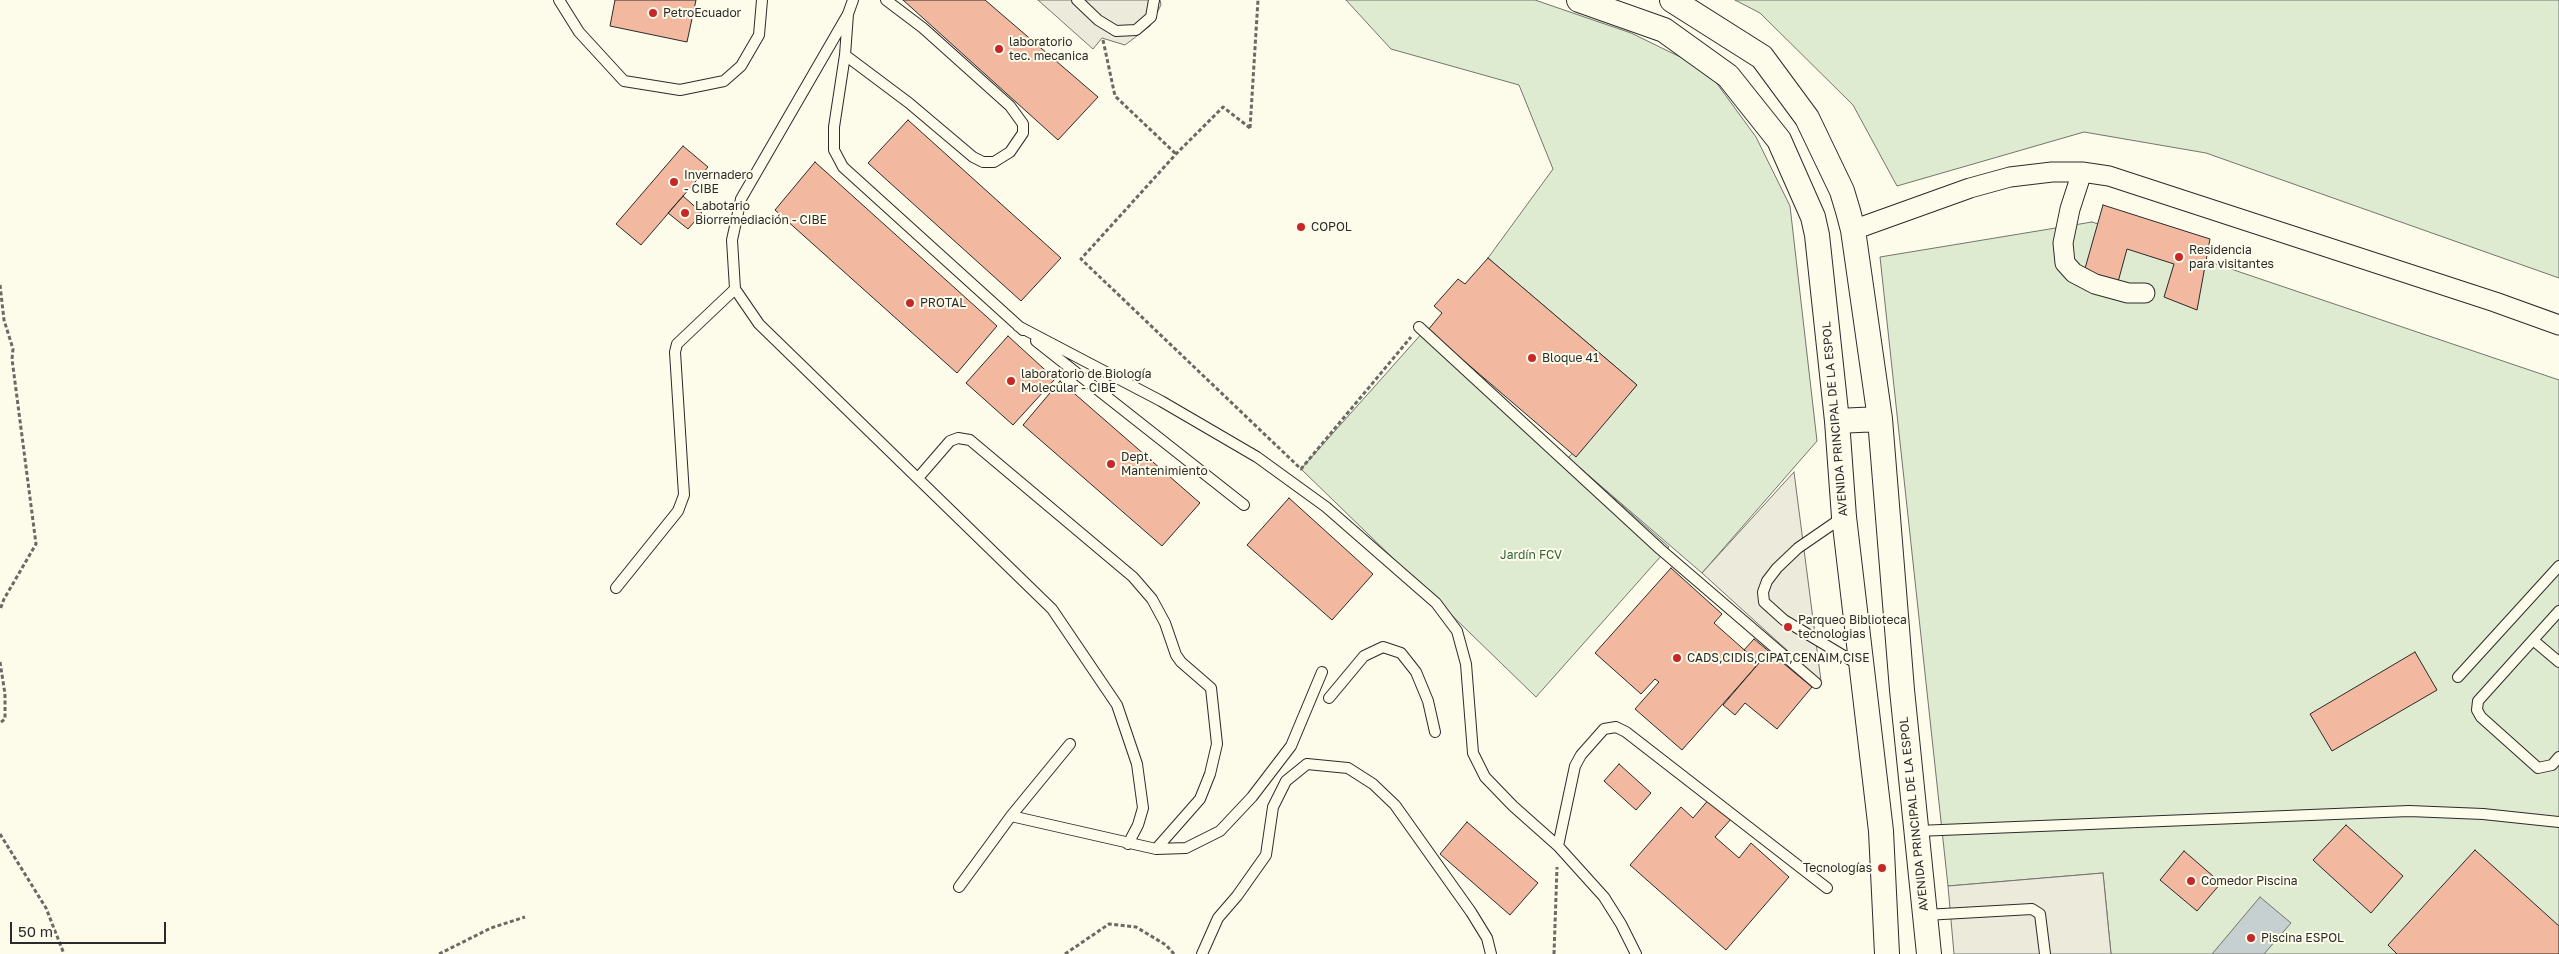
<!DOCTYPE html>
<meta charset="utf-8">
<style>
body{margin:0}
#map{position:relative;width:2559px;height:954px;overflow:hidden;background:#fdfbea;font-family:"Golos Text",sans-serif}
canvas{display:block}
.scale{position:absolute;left:10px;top:922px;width:156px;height:22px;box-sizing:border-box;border:2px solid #2b2b2b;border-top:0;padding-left:6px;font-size:15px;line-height:18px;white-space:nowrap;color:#2b2b2b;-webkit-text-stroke:4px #fdfbea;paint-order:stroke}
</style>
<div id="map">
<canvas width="2559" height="954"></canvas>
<div class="scale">50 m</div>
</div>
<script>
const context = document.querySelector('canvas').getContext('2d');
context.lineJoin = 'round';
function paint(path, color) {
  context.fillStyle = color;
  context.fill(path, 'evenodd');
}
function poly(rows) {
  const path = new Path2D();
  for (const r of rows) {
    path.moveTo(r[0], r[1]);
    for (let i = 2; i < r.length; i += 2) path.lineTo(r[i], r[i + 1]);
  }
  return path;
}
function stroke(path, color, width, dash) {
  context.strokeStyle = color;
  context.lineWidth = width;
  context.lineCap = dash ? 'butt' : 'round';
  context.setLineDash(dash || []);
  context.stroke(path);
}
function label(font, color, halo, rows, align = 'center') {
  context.font = font + ' "Golos Text",sans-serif';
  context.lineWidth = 4;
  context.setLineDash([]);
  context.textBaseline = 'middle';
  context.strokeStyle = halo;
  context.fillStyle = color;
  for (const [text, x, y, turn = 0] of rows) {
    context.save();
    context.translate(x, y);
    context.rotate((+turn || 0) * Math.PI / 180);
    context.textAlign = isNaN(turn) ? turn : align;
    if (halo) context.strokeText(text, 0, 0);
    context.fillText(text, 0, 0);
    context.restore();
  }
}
const green = poly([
 [1346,0,1535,0,1631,33,1707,70,1756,137,1790,206,1817,441,1702,573,1579,467,1669,547,1536,697,1301,469,1424,331,1568,458,1637,385,1488,258,1553,169,1519,85,1391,49,1346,0],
 [1735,0,2559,0,2559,278,2206,153,2084,132,1897,186,1853,105,1760,13,1735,0],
 [2092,222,2559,380,2559,954,2111,954,2103,873,1948,886,1880,257,2092,222]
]);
paint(green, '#deebd1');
stroke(green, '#74746e', 1);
const parking = poly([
 [1038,0,1160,0,1161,5,1150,26,1125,45,1102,38,1093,49,1038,0],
 [1794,472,1821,681,1702,573,1794,472],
 [2103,873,2111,954,1954,954,1948,886,2103,873]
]);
paint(parking, '#eceadb');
stroke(parking, '#74746e', 1);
const water = poly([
 [2260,897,2291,923,2264,954,2212,954,2260,897]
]);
paint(water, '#c7d0d0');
stroke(water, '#74746e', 1);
const building = poly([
 [615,0,696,0,687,42,610,26,615,0],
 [903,0,985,0,1098,97,1058,140,903,0],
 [908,120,1061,258,1021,301,868,163,908,120],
 [683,146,708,167,641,245,616,224,683,146],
 [815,162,997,326,957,373,775,210,815,162],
 [683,196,702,213,688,229,668,213,683,196],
 [2103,205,2210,239,2197,310,2164,297,2174,264,2127,249,2118,282,2084,272,2103,205],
 [1488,258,1637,385,1576,457,1428,330,1442,313,1434,306,1458,279,1465,284,1488,258],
 [1008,336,1055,379,1013,425,966,383,1008,336],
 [1060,381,1200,503,1162,546,1023,425,1060,381],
 [1289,498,1373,574,1332,620,1247,545,1289,498],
 [1671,568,1722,614,1714,623,1759,663,1682,750,1635,709,1659,682,1655,679,1641,694,1595,653,1671,568],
 [1754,639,1812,687,1777,729,1745,703,1735,715,1723,705,1759,663,1744,650,1754,639],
 [2415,652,2437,690,2332,751,2310,714,2415,652],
 [1619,764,1651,793,1636,810,1604,781,1619,764],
 [1710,798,1732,818,1715,837,1739,858,1751,843,1789,877,1726,950,1630,865,1681,807,1693,818,1710,798],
 [1467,822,1538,883,1510,915,1440,854,1467,822],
 [2346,825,2403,876,2371,913,2313,860,2346,825],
 [2475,850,2559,926,2559,954,2397,954,2388,945,2475,850],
 [2184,851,2221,883,2197,911,2160,880,2184,851]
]);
paint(building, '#f2b8a0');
stroke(building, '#2b2b2b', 1);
const service = poly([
 [559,0,579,32,624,81,680,90,724,81,741,66,759,35,762,0],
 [853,0,848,14,845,55,834,127,834,150,843,167,1023,330],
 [1077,0,1098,20,1116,31,1136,30,1151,17,1154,0],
 [848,14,741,199,732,240,735,289,759,324,1052,609,1117,705,1137,764,1143,808,1138,825,1128,844],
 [845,55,909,103,973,157,983,162,994,162,1010,152,1023,133,1023,124,1010,106,923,28,886,0],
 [1018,326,1161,401,1257,457,1326,507,1436,603,1457,631,1466,664,1473,753,1485,777,1513,806,1558,846,1604,897,1621,924,1636,954],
 [1419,327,1660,549,1816,683],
 [1036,341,1244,505],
 [918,478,950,441,958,438,970,440,1133,577,1152,599,1165,623,1176,655,1181,662,1211,688,1217,744,1210,774,1200,799,1156,849],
 [1843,517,1798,548,1777,568,1767,581,1763,592,1764,602,1784,620,1859,665],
 [616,588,678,511,684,495,675,352,677,344,735,289],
 [2559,611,2478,701,2477,710,2481,717,2538,768,2552,765,2559,757],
 [2533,640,2559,662],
 [2458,677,2559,566],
 [1329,698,1364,656,1383,647,1401,653,1416,672,1428,701,1435,732],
 [1011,816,1070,744],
 [1917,831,2409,811,2483,814,2559,822],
 [1558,846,1575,766,1581,755,1604,729,1616,727,1626,732,1827,888],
 [959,887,1011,816,1156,849,1186,848,1220,831,1252,797,1291,746,1322,672],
 [1925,915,2032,909,2040,914,2045,954],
 [1202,954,1218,918,1237,896,1266,855,1273,807,1286,781,1307,764,1348,768,1373,784,1395,805,1471,912,1487,938,1491,954]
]);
const minor = poly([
 [2082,172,2070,209,2063,243,2065,263,2074,273,2095,284,2128,293,2145,293],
 [1853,230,1970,188,2010,177,2052,172,2082,172,2109,176,2495,302,2559,325]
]);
const tertiary = poly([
 [1579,0,1664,30,1728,76,1779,140,1813,217,1817,235,1837,421,1844,517,1881,831,1887,954],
 [1672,0,1762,57,1807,118,1842,191,1848,211,1853,230,1880,419,1902,690,1929,954],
 [1837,421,1880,419]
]);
stroke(service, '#2b2b2b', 12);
stroke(minor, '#2b2b2b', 21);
stroke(tertiary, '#2b2b2b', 26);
stroke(poly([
 [1103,40,1115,96,1176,154],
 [1250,128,1223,107,1176,154,1081,259,1301,469,1411,337],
 [1250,128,1258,0],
 [0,285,4,320,13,349,12,359,36,544,4,599,0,610],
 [0,662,5,694,5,719,0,723],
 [0,834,46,908,64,954],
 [439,954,491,928,525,917],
 [1065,954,1109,924,1136,927,1166,945,1174,954],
 [1554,954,1557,867]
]), '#6a6964', 3, [4, 2.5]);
stroke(service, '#fdfbea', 10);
stroke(minor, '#fdfbea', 19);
stroke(tertiary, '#fdfbea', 24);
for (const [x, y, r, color] of [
 [653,13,5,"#c62828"],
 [999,49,5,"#c62828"],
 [674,182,5,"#c62828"],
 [685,213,5,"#c62828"],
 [1301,227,5,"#c62828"],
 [2179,257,5,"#c62828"],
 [910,303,5,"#c62828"],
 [1532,358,5,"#c62828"],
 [1011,381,5,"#c62828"],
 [1111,464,5,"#c62828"],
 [1788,627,5,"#c62828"],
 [1677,658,5,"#c62828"],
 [1882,868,5,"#c62828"],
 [2191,881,5,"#c62828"],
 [2251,938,5,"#c62828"]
]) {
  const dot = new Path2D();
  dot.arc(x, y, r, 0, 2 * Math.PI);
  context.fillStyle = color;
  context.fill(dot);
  stroke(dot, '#fdfbea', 2);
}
label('12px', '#2b2b2b', '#fdfbea', [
 ["PetroEcuador",663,13],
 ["laboratorio",1009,42],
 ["tec. mecanica",1009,56],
 ["Invernadero",684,175],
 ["- CIBE",684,189],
 ["Labotario",695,206],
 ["Biorremediación - CIBE",695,220],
 ["COPOL",1311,227],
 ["Residencia",2189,250],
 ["para visitantes",2189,264],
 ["PROTAL",920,303],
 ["Bloque 41",1542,358],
 ["laboratorio de Biología",1021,374],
 ["Molecular - CIBE",1021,388],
 ["Dept.",1121,457],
 ["Mantenimiento",1121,471],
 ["Parqueo Biblioteca",1798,620],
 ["tecnologias",1798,634],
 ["CADS,CIDIS,CIPAT,CENAIM,CISE",1687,658],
 ["Tecnologías",1872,868,"right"],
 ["Comedor Piscina",2201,881],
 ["Piscina ESPOL",2261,938]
], 'left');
label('12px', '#2b2b2b', '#fdfbea', [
 ["AVENIDA PRINCIPAL DE LA ESPOL",1835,419,-95],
 ["AVENIDA PRINCIPAL DE LA ESPOL",1914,814,-96]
]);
label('12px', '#34623c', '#fdfbea', [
 ["Jardín FCV",1531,555]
]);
</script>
